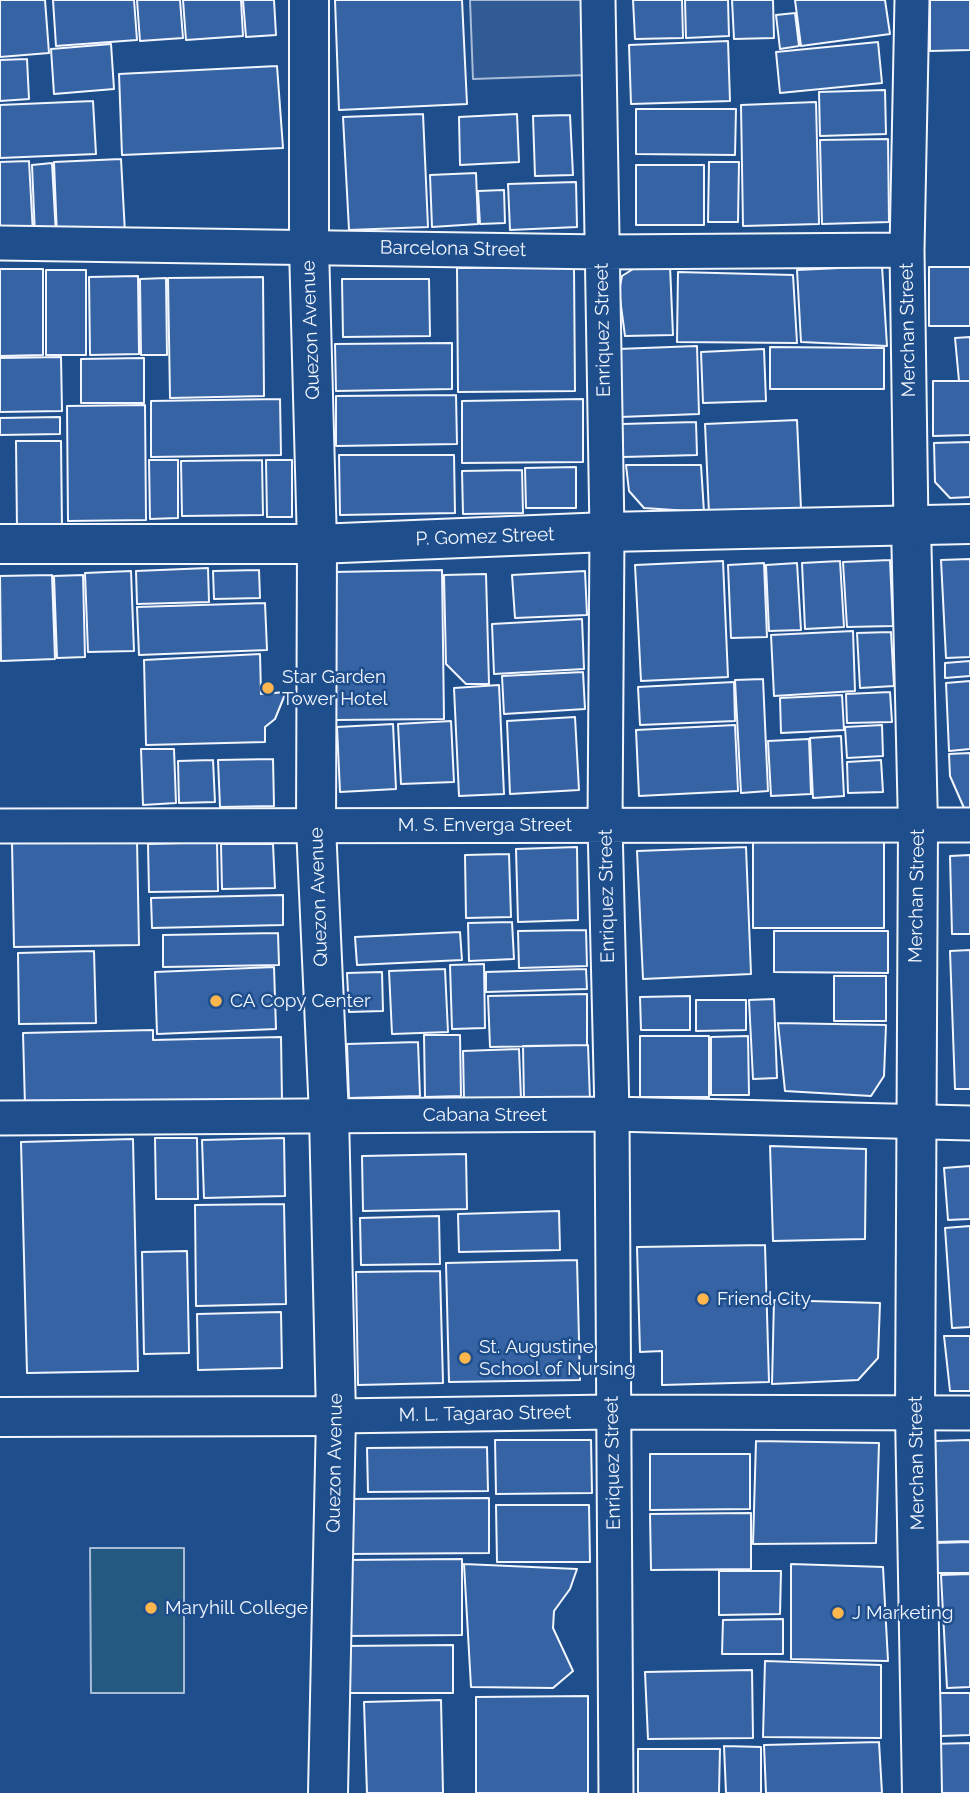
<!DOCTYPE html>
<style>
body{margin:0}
canvas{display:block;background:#1f4e8c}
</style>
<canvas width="970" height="1793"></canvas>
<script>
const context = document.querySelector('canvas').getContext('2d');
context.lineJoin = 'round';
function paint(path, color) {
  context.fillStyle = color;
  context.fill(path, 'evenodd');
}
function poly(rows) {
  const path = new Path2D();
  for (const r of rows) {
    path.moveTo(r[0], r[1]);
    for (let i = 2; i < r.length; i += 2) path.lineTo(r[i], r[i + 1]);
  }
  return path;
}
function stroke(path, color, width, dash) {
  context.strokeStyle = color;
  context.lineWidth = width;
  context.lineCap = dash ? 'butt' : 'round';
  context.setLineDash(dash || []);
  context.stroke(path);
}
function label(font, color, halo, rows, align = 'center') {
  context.font = font + ' Raleway,sans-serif';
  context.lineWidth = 5;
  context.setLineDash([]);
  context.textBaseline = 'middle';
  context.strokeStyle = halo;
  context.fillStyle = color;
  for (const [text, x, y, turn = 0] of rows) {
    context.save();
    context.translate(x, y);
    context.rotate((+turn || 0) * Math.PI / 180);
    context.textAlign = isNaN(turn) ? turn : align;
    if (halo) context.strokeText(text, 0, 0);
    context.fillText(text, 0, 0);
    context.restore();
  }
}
const green = poly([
 [90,1548,184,1548,184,1693,91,1693,90,1548]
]);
paint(green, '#245a82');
stroke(green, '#a8bbd7', 2);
const parking = poly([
 [470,0,586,0,588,75,473,79,470,0]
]);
paint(parking, '#305b95');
stroke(parking, '#a8bbd7', 2);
const building = poly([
 [0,0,45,0,49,53,0,57,0,0],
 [53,0,134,0,137,40,56,46,53,0],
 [137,0,180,0,183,38,140,41,137,0],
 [183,0,241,0,243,36,186,40,183,0],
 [243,0,274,0,276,35,246,37,243,0],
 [335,0,462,0,467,104,339,110,335,0],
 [633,0,682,0,683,38,635,39,633,0],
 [685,0,728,0,729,36,686,38,685,0],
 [732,0,773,0,774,38,734,39,732,0],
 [795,0,885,0,890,34,801,46,795,0],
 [930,0,970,0,970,50,930,51,930,0],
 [795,13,799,46,780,49,776,15,795,13],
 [728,41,730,101,631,104,629,45,728,41],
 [878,42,882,83,780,93,776,52,878,42],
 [111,44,114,89,54,94,51,49,111,44],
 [27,59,29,99,0,101,0,60,27,59],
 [277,66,283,148,122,155,119,74,277,66],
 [885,90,886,134,820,136,819,92,885,90],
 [93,101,96,154,0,158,0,105,93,101],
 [816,102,819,224,743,226,741,105,816,102],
 [636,109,736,109,735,155,636,154,636,109],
 [423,114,428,227,349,230,343,117,423,114],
 [517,114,519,162,460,165,459,117,517,114],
 [570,115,573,175,535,176,533,116,570,115],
 [888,139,889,222,822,224,820,140,888,139],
 [121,159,125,233,57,236,54,162,121,159],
 [29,161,33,234,0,235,0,162,29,161],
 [709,162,739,162,738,222,708,222,709,162],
 [52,163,56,235,35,236,32,165,52,163],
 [636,165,704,165,704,225,636,225,636,165],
 [476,173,478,224,432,227,430,175,476,173],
 [576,182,577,227,510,230,508,184,576,182],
 [504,190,505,223,480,224,478,191,504,190],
 [641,264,670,266,673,335,625,336,619,291,622,276,641,264],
 [882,266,887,346,801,342,797,270,882,266],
 [574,267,575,391,458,392,457,268,574,267],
 [929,267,970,267,970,326,929,326,929,267],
 [0,269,43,269,43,355,0,356,0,269],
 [46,270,86,270,86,355,46,355,46,270],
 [678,272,793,275,797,343,677,342,678,272],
 [138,276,139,354,90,355,89,277,138,276],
 [263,277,264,396,170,398,168,278,263,277],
 [166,278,167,355,141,355,140,279,166,278],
 [342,279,429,279,430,336,343,337,342,279],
 [970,337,970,381,959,381,955,338,970,337],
 [452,343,452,389,336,391,335,344,452,343],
 [697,346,699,414,620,417,618,349,697,346],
 [770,347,884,348,884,389,770,389,770,347],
 [764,349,766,401,703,403,701,352,764,349],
 [61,357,62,411,0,412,0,358,61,357],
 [144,358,144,403,81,403,81,359,144,358],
 [933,381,970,381,970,435,933,436,933,381],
 [456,395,457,444,336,446,336,396,456,395],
 [280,399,281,455,151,457,151,401,280,399],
 [583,399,583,462,462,463,462,401,583,399],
 [145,405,146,520,68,521,67,406,145,405],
 [60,417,60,434,0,435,0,418,60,417],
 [797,420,801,509,709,514,705,424,797,420],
 [696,422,697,455,623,457,622,424,696,422],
 [16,441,61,441,62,528,17,529,16,441],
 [970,442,970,497,950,498,935,482,934,443,970,442],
 [339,455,454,455,455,513,340,515,339,455],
 [149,460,178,460,178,518,150,519,149,460],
 [262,460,263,515,182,516,181,461,262,460],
 [266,460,292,460,292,517,267,517,266,460],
 [626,465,701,465,704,512,644,508,629,491,626,465],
 [576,467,576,508,526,508,525,468,576,467],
 [522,470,523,513,463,514,462,471,522,470],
 [970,559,970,657,946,658,941,560,970,559],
 [890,560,893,626,847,627,843,562,890,560],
 [723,561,728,677,641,681,635,565,723,561],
 [840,561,844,627,805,629,802,563,840,561],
 [764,563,767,637,731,638,728,565,764,563],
 [797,563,801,630,769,631,766,565,797,563],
 [208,568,209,602,137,604,136,571,208,568],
 [259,570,260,598,214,599,213,571,259,570],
 [442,570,444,719,335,720,333,572,442,570],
 [131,571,134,651,88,652,85,573,131,571],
 [585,571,587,615,515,618,512,575,585,571],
 [486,574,489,684,466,684,446,664,444,575,486,574],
 [52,575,55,659,1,661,0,576,52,575],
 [83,575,85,657,57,658,54,576,83,575],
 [265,603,267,650,139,655,137,607,265,603],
 [582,619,584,669,494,674,492,624,582,619],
 [853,631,855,691,774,696,771,635,853,631],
 [891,632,894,686,860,688,857,633,891,632],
 [260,654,261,694,286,692,275,719,265,727,265,742,146,745,144,660,260,654],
 [970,661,970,676,945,678,945,663,970,661],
 [583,672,585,709,504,714,502,676,583,672],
 [763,679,768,791,741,793,735,680,763,679],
 [970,681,970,749,949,751,946,683,970,681],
 [734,682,735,721,640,725,638,687,734,682],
 [499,685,504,794,459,796,454,688,499,685],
 [890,692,892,722,847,723,846,694,890,692],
 [842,695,844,730,781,733,780,698,842,695],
 [575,717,579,790,510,794,507,721,575,717],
 [451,721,454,782,401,784,398,724,451,721],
 [393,724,396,789,340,792,337,727,393,724],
 [735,725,738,791,639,796,636,730,735,725],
 [882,725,883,756,847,758,845,727,882,725],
 [841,736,844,796,813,798,810,738,841,736],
 [809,739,811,794,771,796,768,741,809,739],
 [141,749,174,749,176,803,143,805,141,749],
 [970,753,970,808,964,808,950,776,949,754,970,753],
 [273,759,274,806,220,807,218,760,273,759],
 [213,760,215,802,179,803,178,761,213,760],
 [881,760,883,792,848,793,847,762,881,760],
 [137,840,139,945,14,947,12,842,137,840],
 [884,841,884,928,753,928,753,842,884,841],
 [217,842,218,891,149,892,148,844,217,842],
 [221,844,273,844,275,888,222,889,221,844],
 [577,847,578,920,518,922,516,849,577,847],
 [746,847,751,974,643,979,637,851,746,847],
 [509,854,511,917,466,918,465,855,509,854],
 [970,855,970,934,952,934,950,856,970,855],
 [283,895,283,925,152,928,151,898,283,895],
 [512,922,514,959,469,961,468,923,512,922],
 [586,930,587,966,519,968,518,931,586,930],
 [774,931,888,931,888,973,774,972,774,931],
 [460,932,462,960,357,965,355,937,460,932],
 [278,933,279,965,163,967,163,935,278,933],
 [970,950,970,1089,955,1089,950,951,970,950],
 [94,951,96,1023,19,1024,18,953,94,951],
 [484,964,485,1028,452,1029,450,965,484,964],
 [274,967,276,1029,157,1034,155,972,274,967],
 [445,969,448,1032,392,1034,389,971,445,969],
 [586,969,587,989,486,992,486,972,586,969],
 [382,972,383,1011,349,1012,347,973,382,972],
 [834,976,886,976,886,1021,834,1021,834,976],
 [587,994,587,1045,490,1047,488,996,587,994],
 [690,996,690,1030,641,1030,640,997,690,996],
 [774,999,777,1078,753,1079,749,1000,774,999],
 [696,1000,746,1000,746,1030,696,1031,696,1000],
 [778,1023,886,1025,884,1076,871,1096,785,1091,778,1023],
 [153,1030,153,1040,281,1037,282,1101,25,1106,23,1033,153,1030],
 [424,1035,460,1035,461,1096,425,1097,424,1035],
 [640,1036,709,1036,709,1097,640,1097,640,1036],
 [748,1036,749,1095,711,1095,711,1037,748,1036],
 [418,1042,420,1096,349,1098,347,1044,418,1042],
 [588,1045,590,1100,524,1101,523,1046,588,1045],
 [519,1049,521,1099,464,1100,463,1051,519,1049],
 [155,1138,197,1138,198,1199,156,1199,155,1138],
 [284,1138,285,1196,204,1198,202,1140,284,1138],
 [133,1139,138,1371,27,1373,21,1142,133,1139],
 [770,1146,866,1149,865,1239,773,1241,770,1146],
 [466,1154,467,1209,363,1211,362,1156,466,1154],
 [970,1166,970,1219,948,1220,944,1168,970,1166],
 [284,1204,286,1304,196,1306,195,1205,284,1204],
 [559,1211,560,1250,459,1252,458,1214,559,1211],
 [439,1216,440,1264,361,1265,360,1218,439,1216],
 [970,1226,970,1327,952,1328,945,1228,970,1226],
 [765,1245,769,1382,662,1385,662,1351,640,1352,637,1247,765,1245],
 [187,1251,189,1353,144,1354,142,1252,187,1251],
 [577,1260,580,1380,449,1382,446,1263,577,1260],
 [440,1271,443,1383,358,1385,356,1272,440,1271],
 [774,1300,880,1303,878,1358,858,1380,772,1384,774,1300],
 [281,1312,282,1368,198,1370,197,1314,281,1312],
 [944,1336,970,1336,970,1391,950,1391,944,1336],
 [495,1440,591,1440,592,1493,496,1494,495,1440],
 [970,1440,970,1541,937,1542,935,1441,970,1440],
 [756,1441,879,1443,876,1543,753,1544,756,1441],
 [487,1447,488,1491,368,1492,367,1448,487,1447],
 [650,1454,750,1454,750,1509,650,1510,650,1454],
 [489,1498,489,1553,346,1554,346,1499,489,1498],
 [496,1505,589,1505,590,1562,497,1562,496,1505],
 [751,1513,751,1569,651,1570,650,1514,751,1513],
 [970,1542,970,1573,935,1573,934,1543,970,1542],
 [462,1559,462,1635,346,1636,345,1560,462,1559],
 [464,1564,577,1569,570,1589,554,1611,553,1628,573,1671,553,1688,471,1687,464,1564],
 [791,1564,883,1567,888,1661,791,1659,791,1564],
 [719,1571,781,1571,780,1614,719,1615,719,1571],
 [970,1574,970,1687,947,1688,941,1575,970,1574],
 [783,1619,783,1654,722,1654,723,1620,783,1619],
 [453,1645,453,1693,344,1693,345,1646,453,1645],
 [765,1661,881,1665,881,1738,763,1737,765,1661],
 [752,1670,753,1738,648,1739,645,1672,752,1670],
 [940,1693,970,1693,970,1735,941,1736,940,1693],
 [588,1696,588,1793,476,1793,476,1697,588,1696],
 [441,1700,443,1793,367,1793,364,1702,441,1700],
 [879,1742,882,1793,766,1793,764,1745,879,1742],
 [970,1743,970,1793,933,1793,932,1744,970,1743],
 [724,1746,761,1747,761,1793,726,1793,724,1746],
 [638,1749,720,1749,719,1793,638,1793,638,1749]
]);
paint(building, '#3563a3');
stroke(building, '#f2f6ff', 2);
const minor = poly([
 [598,0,607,532,605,824,612,1114,616,1793],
 [0,243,602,252,907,250],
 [911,526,907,250,912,0],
 [0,826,970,825],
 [0,1118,612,1114,970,1123],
 [336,1416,612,1412,970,1413]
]);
const secondary = poly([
 [911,526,918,825,915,1414,922,1793],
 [328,1793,336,1416]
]);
const primary = poly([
 [0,544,317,544,607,532,970,524],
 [0,1417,336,1416,329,1115,316,826,317,544,309,247,309,0]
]);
stroke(minor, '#f2f6ff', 37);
stroke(secondary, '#f2f6ff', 42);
stroke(primary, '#f2f6ff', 42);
stroke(minor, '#1f4e8c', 33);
stroke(secondary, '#1f4e8c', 38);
stroke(primary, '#1f4e8c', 38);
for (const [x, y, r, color] of [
 [268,688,7,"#ffb74d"],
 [216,1001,7,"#ffb74d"],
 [703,1299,7,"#ffb74d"],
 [465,1358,7,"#ffb74d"],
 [151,1608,7,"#ffb74d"],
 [838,1613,7,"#ffb74d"]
]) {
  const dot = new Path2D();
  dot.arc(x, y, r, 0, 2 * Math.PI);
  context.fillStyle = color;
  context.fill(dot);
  stroke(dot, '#1f4e8c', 2.5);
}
label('19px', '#f2f6ff', '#1f4e8c', [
 ["Barcelona Street",453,249,1],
 ["Quezon Avenue",311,330,-92],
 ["Enriquez Street",603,330,-91],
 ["Merchan Street",908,330,-91],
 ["P. Gomez Street",485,537,-2],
 ["M. S. Enverga Street",485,825],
 ["Enriquez Street",607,896,-91],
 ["Merchan Street",917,896,-89],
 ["Quezon Avenue",319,897,-92],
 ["Cabana Street",485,1115],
 ["M. L. Tagarao Street",485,1414,-1],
 ["Quezon Avenue",335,1463,-89],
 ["Enriquez Street",613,1463,-91],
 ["Merchan Street",917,1463,-91]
]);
label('19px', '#f2f6ff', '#1f4e8c', [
 ["Star Garden",282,677],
 ["Tower Hotel",282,699],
 ["CA Copy Center",230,1001],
 ["Friend City",717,1299],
 ["St. Augustine",479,1347],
 ["School of Nursing",479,1369],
 ["Maryhill College",165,1608],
 ["J Marketing",852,1613]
], 'left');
</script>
